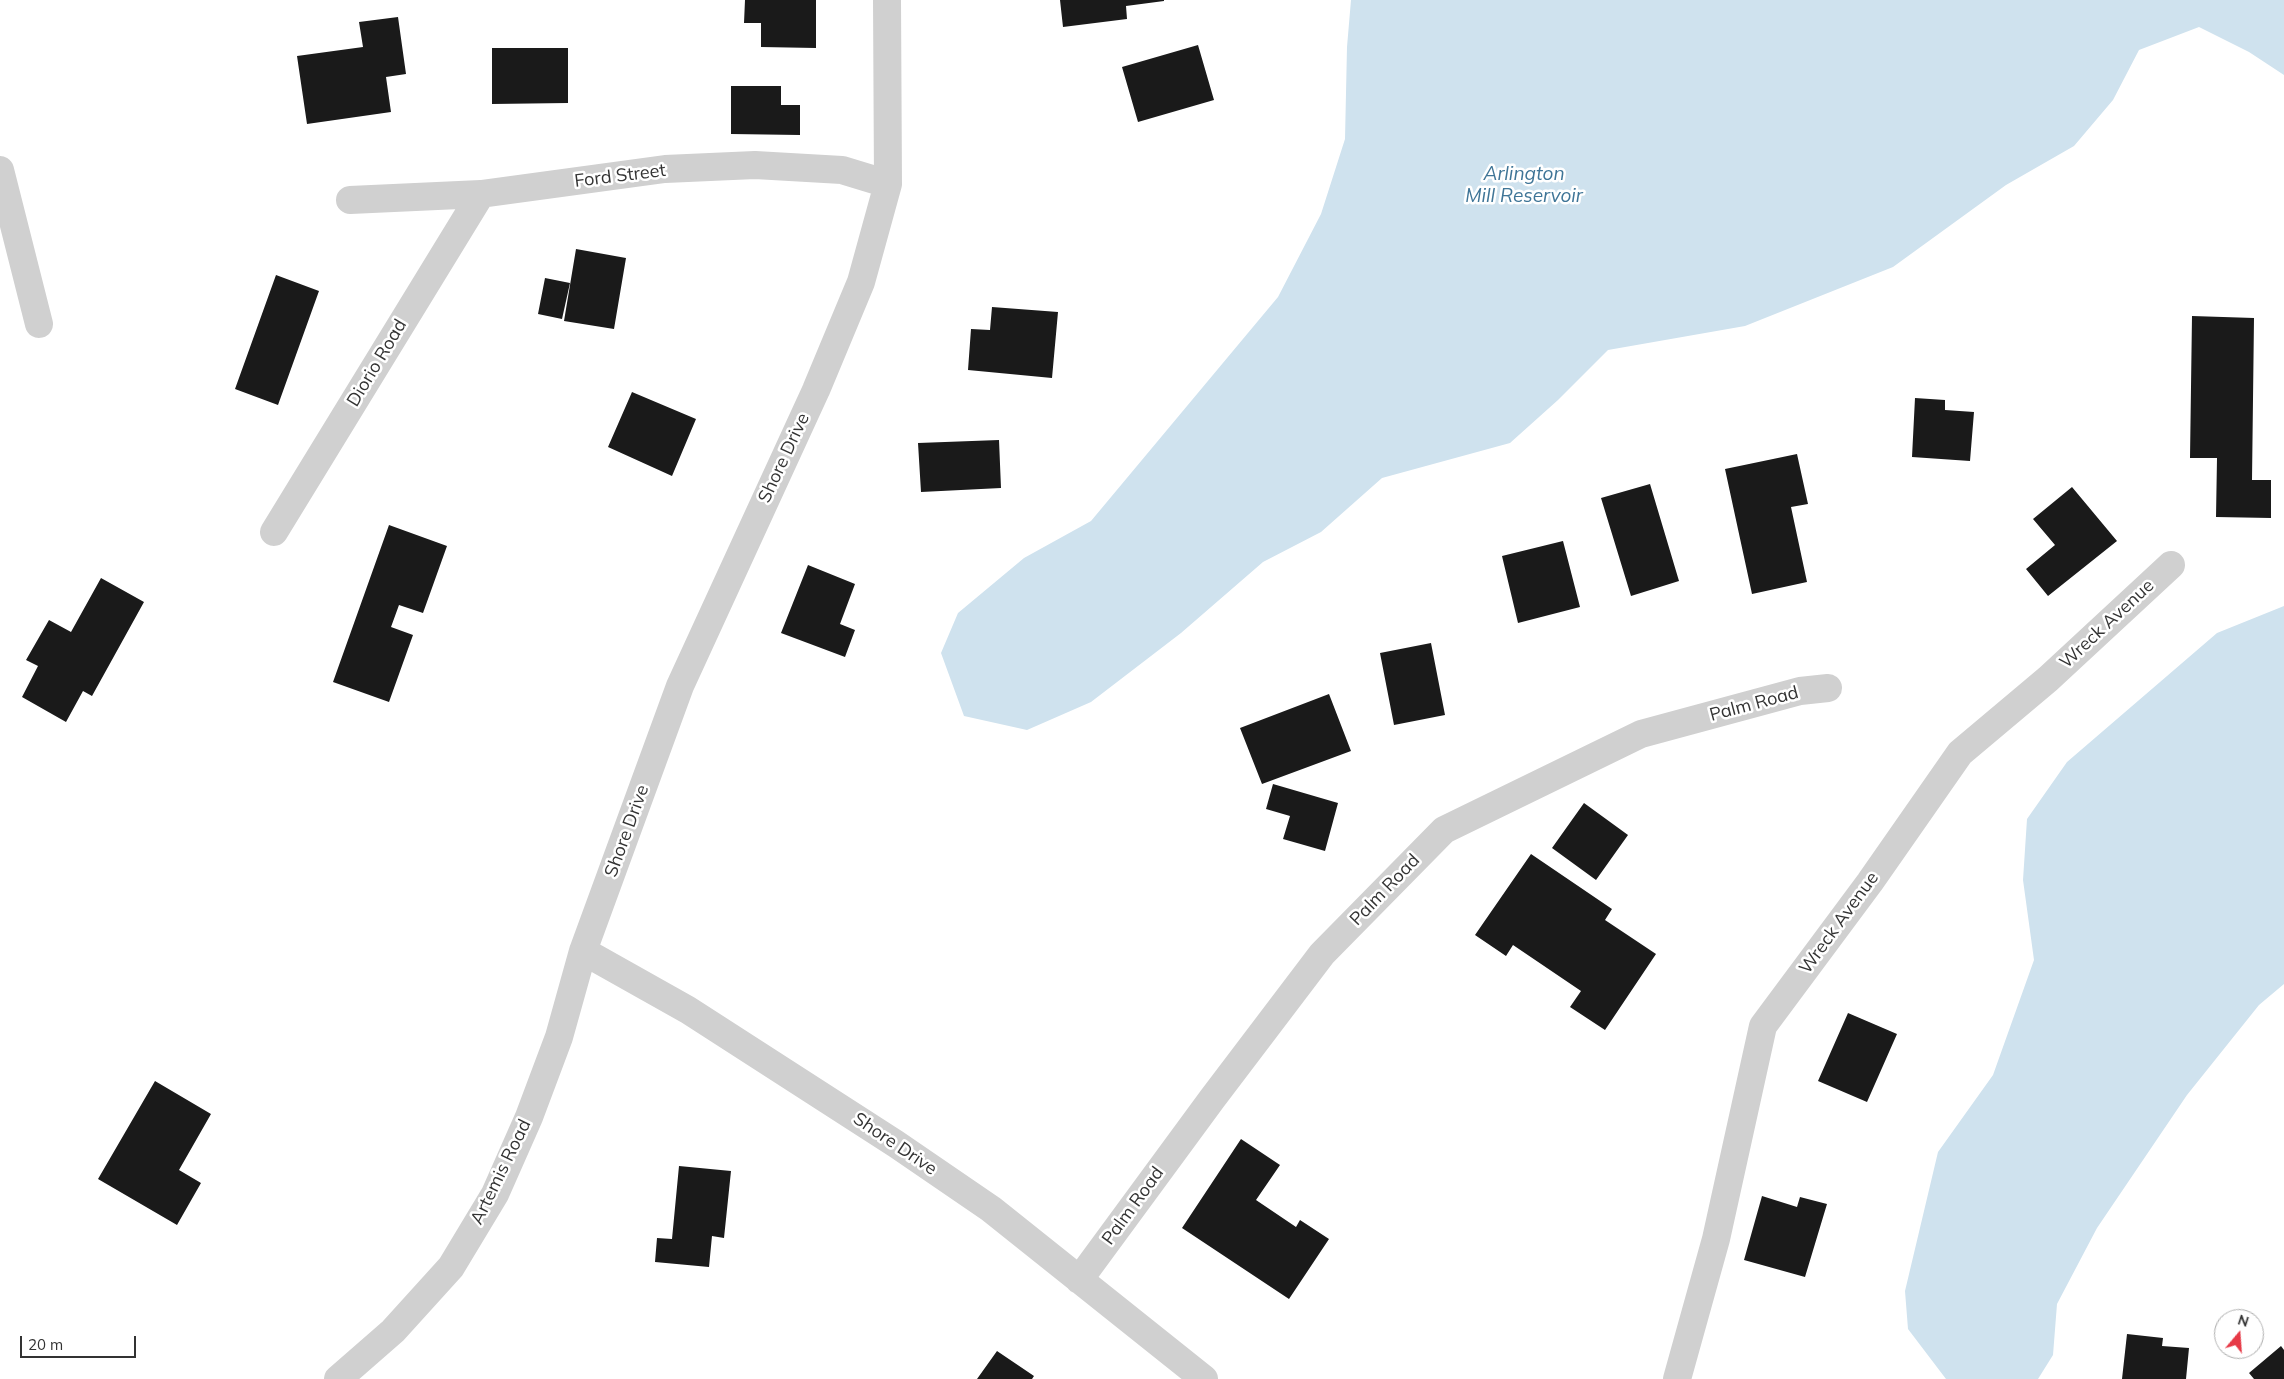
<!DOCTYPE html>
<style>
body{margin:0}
#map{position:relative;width:2284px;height:1379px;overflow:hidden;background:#fff;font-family:Mulish,sans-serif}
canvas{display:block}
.north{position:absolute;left:2214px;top:1309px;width:50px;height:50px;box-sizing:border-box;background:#fff;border:1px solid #adadad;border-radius:50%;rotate:18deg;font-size:14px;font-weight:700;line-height:20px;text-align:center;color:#333}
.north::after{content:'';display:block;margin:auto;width:18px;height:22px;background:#e63946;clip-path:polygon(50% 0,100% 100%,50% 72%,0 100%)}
.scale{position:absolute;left:20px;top:1336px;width:116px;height:22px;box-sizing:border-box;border:2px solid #333;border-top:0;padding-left:6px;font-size:15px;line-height:18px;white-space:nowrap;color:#333;-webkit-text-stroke:4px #fff;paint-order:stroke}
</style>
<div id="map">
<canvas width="2284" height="1379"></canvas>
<div class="north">N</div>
<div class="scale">20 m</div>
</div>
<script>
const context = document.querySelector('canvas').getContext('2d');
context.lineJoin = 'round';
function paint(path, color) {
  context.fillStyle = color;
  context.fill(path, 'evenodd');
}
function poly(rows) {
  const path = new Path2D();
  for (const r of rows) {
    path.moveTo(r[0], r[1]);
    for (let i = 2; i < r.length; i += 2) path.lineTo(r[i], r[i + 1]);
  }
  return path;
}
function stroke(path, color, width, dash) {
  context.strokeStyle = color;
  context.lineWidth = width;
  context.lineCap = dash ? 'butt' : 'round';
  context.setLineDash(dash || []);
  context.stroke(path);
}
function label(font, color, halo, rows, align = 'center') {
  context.font = font + ' Mulish,sans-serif';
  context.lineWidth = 5;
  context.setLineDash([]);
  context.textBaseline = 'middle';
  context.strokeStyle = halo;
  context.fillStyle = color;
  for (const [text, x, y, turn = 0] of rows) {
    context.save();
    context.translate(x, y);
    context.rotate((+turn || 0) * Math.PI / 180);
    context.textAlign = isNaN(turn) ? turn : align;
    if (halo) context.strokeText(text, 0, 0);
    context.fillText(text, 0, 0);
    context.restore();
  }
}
paint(poly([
 [1351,0,2284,0,2284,75,2249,52,2199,27,2139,50,2113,100,2074,146,2006,185,1893,267,1745,326,1608,350,1558,400,1510,443,1382,478,1321,532,1263,562,1181,633,1091,702,1027,730,964,716,941,653,958,613,1024,558,1091,521,1278,297,1321,214,1345,139,1347,47],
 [2284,606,2284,984,2259,1005,2187,1095,2097,1228,2057,1304,2053,1355,2038,1379,1946,1379,1908,1329,1905,1291,1938,1152,1993,1075,2034,960,2023,880,2027,819,2067,762,2217,633]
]), '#cfe2ee');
paint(poly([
 [745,0,816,0,816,48,761,47,761,23,744,23],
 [1060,0,1164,0,1164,1,1126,6,1127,19,1063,27],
 [398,17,406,74,386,77,391,112,307,124,297,56,363,47,359,22],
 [1198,45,1214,100,1138,122,1122,67],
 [492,48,568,48,568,103,492,104],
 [731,86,781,86,781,105,800,105,800,135,731,134],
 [576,249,626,258,614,329,564,321],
 [276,275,319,291,278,405,235,389],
 [545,278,570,283,562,319,538,314],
 [992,307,1058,312,1052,378,968,370,971,329,990,330],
 [2192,316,2254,318,2252,480,2271,480,2271,518,2216,517,2217,458,2190,458],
 [632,392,696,419,672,476,608,447],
 [1915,398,1945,400,1945,410,1974,412,1970,461,1912,457],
 [999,440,1001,488,921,492,918,443],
 [1797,454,1808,504,1791,507,1807,582,1752,594,1725,469],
 [1650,484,1679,581,1631,596,1601,498],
 [2072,487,2117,541,2048,596,2026,569,2055,545,2033,519],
 [389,525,447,546,423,613,399,605,391,627,413,635,389,702,333,682],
 [1563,541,1580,607,1518,623,1502,556],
 [808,565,855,584,840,624,855,630,845,657,781,633],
 [101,578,144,602,92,696,83,691,66,722,22,697,38,666,26,660,49,620,71,632],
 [1431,643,1445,715,1394,725,1380,653],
 [1329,694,1351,751,1262,784,1240,728],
 [1273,784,1338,803,1325,851,1283,839,1290,816,1266,809],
 [1584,803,1628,835,1596,880,1552,848],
 [1531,854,1612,909,1605,920,1656,954,1605,1030,1570,1007,1581,991,1513,945,1506,956,1475,935],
 [1848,1013,1897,1034,1867,1102,1818,1081],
 [155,1081,211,1114,179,1170,201,1183,177,1225,98,1179],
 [1241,1139,1280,1165,1256,1200,1296,1227,1300,1220,1329,1239,1289,1299,1182,1228],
 [679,1166,731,1171,724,1238,712,1236,709,1267,655,1262,657,1238,672,1239],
 [1762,1196,1797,1207,1800,1197,1827,1204,1805,1277,1744,1260],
 [2127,1334,2163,1338,2162,1346,2189,1348,2186,1379,2122,1379],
 [2281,1346,2284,1350,2284,1379,2254,1379,2249,1373],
 [997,1351,1034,1376,1032,1379,977,1379]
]), '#1a1a1a');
stroke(poly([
 [887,0,888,184,861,282,816,390,680,686,583,951,688,1010,896,1144,991,1209,1204,1379],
 [0,170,39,324],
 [350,200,481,194,665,169,755,165,842,170,888,184],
 [274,532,481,194],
 [1079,1280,1212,1099,1322,954,1444,830,1641,734,1800,691,1828,688],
 [338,1379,393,1331,451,1267,495,1194,529,1117,559,1037,583,951],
 [1677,1379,1716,1239,1763,1026,1870,882,1960,753,2048,679,2171,565]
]), '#d0d0d0', 28);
label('18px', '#333', '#fff', [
 ["Ford Street",620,176,-7],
 ["Diorio Road",377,363,-59],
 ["Shore Drive",784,458,-65],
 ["Wreck Avenue",2107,624,-43],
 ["Palm Road",1754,704,-15],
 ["Shore Drive",627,831,-70],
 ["Palm Road",1385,890,-46],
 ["Wreck Avenue",1839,923,-54],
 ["Shore Drive",895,1144,34],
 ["Artemis Road",501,1172,-64],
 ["Palm Road",1133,1206,-54]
]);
label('italic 19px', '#3f7597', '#fff', [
 ["Arlington",1524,174],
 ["Mill Reservoir",1524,196]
]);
</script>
